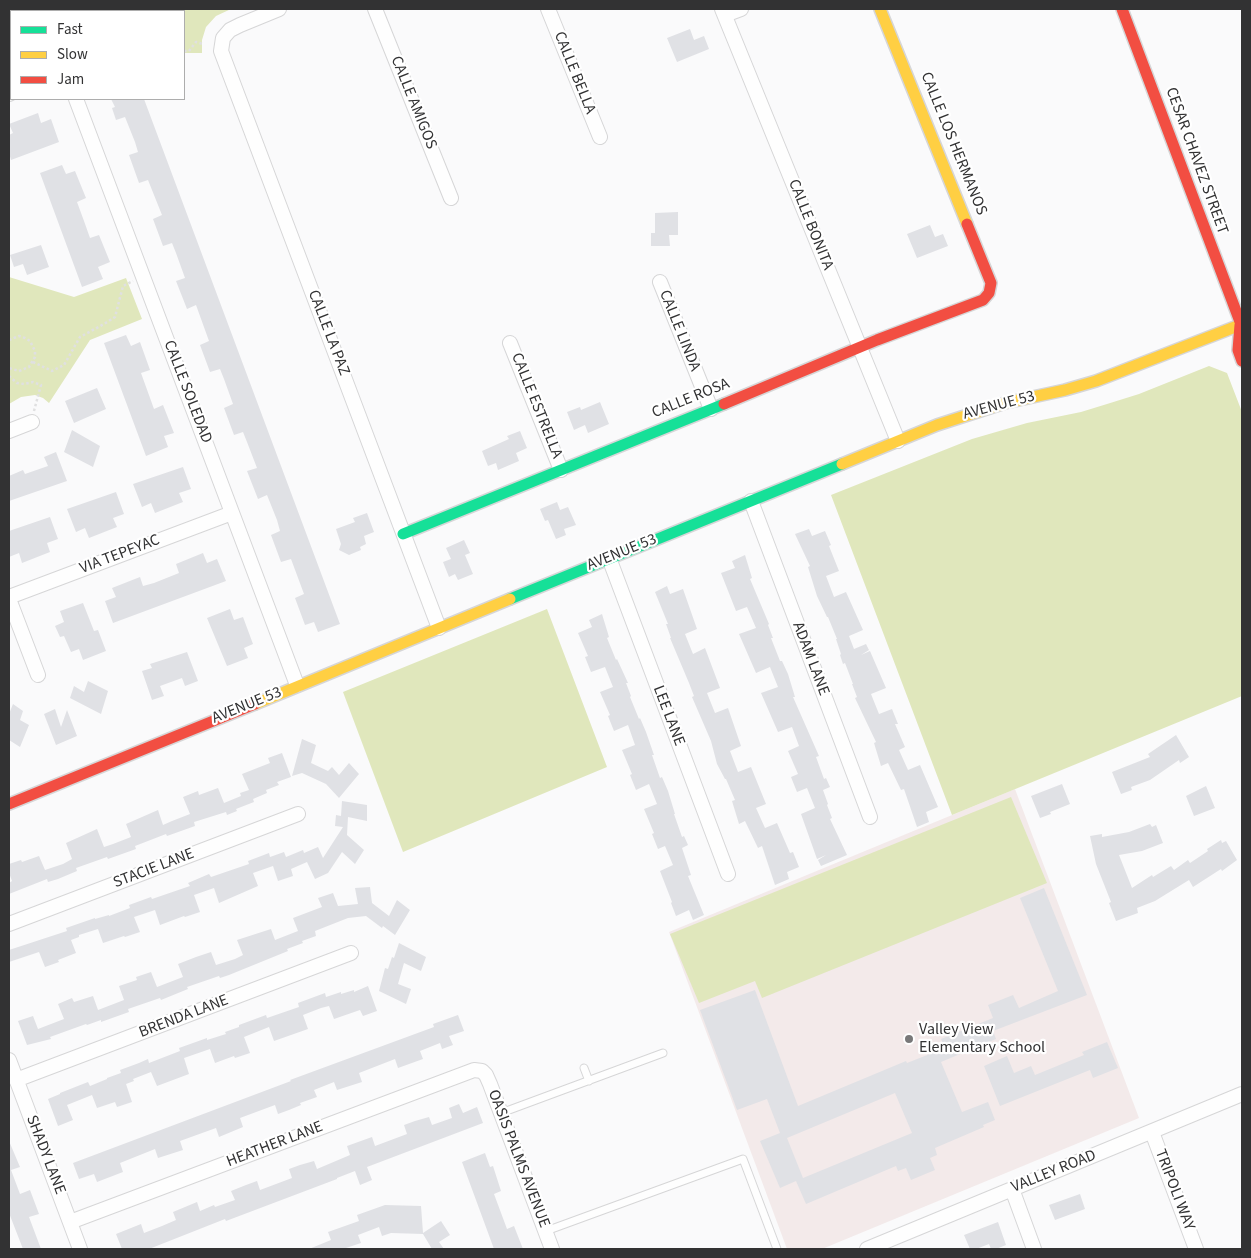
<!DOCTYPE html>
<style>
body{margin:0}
#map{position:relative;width:1251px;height:1258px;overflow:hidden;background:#fafafb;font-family:"Source Sans 3",sans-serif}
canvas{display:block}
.frame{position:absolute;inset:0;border:10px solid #323233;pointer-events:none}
.legend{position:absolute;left:10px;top:10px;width:175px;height:90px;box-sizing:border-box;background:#fff;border:1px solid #adadad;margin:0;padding:6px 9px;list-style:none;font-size:15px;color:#323233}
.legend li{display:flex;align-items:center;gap:10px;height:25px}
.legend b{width:25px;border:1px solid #adadad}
</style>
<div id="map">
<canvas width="1251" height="1258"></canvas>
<div class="frame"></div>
<ul class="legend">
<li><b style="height:6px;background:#16e098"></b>Fast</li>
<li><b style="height:6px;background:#ffcf43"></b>Slow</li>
<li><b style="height:6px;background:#f24e42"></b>Jam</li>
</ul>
</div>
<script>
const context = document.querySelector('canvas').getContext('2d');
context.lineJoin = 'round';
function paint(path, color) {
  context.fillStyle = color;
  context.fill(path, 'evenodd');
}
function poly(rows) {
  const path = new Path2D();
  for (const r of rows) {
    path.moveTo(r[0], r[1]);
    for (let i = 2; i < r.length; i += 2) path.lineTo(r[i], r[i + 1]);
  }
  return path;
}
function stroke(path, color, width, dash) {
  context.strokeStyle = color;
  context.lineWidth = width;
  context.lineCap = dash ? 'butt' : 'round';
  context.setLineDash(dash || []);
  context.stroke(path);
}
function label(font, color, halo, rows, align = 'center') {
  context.font = font + ' "Source Sans 3",sans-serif';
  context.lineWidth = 4.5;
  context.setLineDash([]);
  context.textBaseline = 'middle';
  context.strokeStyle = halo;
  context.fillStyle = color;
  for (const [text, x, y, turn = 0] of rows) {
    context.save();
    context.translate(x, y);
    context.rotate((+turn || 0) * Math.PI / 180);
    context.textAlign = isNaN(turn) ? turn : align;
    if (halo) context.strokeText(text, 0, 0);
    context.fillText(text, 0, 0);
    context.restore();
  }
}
paint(poly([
 [1015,789,1139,1118,822,1249,787,1249,669,932]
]), '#f3eaea');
paint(poly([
 [121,9,231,9,216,16,206,27,202,40,202,53,184,53,184,11,122,11],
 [9,277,74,297,126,278,142,319,90,340,49,403,43,398,35,395,21,397,9,404],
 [1209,366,1227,373,1242,412,1242,696,952,815,831,495,972,439,1027,423,1081,412,1107,404,1139,394],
 [547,609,607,767,403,852,343,692],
 [1011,797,1047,883,762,998,755,981,699,1003,670,934]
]), '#e0e7bc');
paint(poly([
 [690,29,694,40,704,36,709,49,677,62,667,38],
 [111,99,144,99,340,624,318,632,314,622,305,625,295,598,304,594,291,559,281,562,271,535,280,531,277,520,267,495,258,499,247,471,257,468,247,442,243,432,234,435,224,408,233,404,224,379,220,369,210,372,200,345,209,341,196,305,187,309,176,281,185,278,176,253,172,243,163,246,153,219,162,215,148,180,139,183,129,155,138,152,135,142,125,117,116,120,112,108,115,107],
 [38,113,41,123,51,119,59,142,11,160,9,153,9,135,13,133,9,124],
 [62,165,66,174,75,171,86,198,77,202,84,221,90,238,99,235,110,262,98,267,103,279,82,287,40,173],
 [678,212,678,235,669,235,670,246,651,246,651,233,655,233,655,213],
 [930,225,935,237,943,234,948,246,917,258,907,234],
 [41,245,49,267,27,275,23,264,14,267,10,255],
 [126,335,131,346,140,342,150,370,141,373,154,409,163,405,174,433,164,436,168,447,146,456,104,343],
 [97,388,106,409,74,423,65,401],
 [600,402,609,424,588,433,585,425,574,430,567,412,580,407,581,410],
 [72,430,100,446,93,467,64,452],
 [520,431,527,448,516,453,519,461,498,470,496,463,488,466,482,451,509,439,507,436],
 [56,452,67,481,9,501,9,476,23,470,25,474,48,466,44,457],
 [183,467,191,489,179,493,183,502,155,513,151,503,142,507,133,484],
 [116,492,124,514,113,518,117,527,89,538,85,528,76,532,67,509],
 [557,502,560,510,568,507,576,525,564,529,566,535,556,539,548,520,545,521,540,509],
 [367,513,374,532,364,536,366,544,360,547,361,550,349,555,339,550,341,544,336,529,355,522,353,518],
 [50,517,58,539,47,543,50,552,22,563,19,553,9,557,9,531],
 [809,529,812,536,825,531,831,545,829,546,839,571,826,576,834,597,846,592,863,630,849,636,854,649,866,644,869,650,861,655,870,651,886,688,871,694,879,714,892,709,898,724,895,724,905,747,899,750,908,770,920,765,938,807,926,812,929,822,917,827,904,789,901,790,888,763,881,766,874,743,876,742,855,698,857,697,852,684,853,684,845,663,843,664,840,655,841,654,836,639,837,639,828,617,827,617,817,596,808,567,810,566,795,534],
 [464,540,470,553,465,555,473,574,458,580,455,574,449,577,443,562,451,559,446,548],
 [203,553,207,563,217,559,226,581,113,623,105,601,116,597,112,588,140,577,143,586,154,583,179,573,176,564],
 [745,555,752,578,750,579,769,624,768,625,773,638,771,638,780,661,782,661,788,674,795,697,793,697,819,756,816,757,824,779,826,778,830,787,823,790,828,804,827,805,832,818,830,819,847,855,821,866,818,860,826,855,817,859,801,814,815,808,807,788,797,792,791,777,798,774,788,751,799,746,792,727,778,732,761,693,778,687,770,667,756,673,739,634,756,628,747,607,736,611,721,573,735,568,732,561],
 [667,586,670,594,683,589,697,629,685,634,693,654,705,648,720,688,707,693,715,713,728,708,741,746,730,751,738,772,751,767,766,804,756,808,765,828,777,823,790,853,793,852,799,867,787,872,789,879,775,885,762,846,758,848,745,821,739,824,732,801,735,800,726,779,725,779,717,764,711,741,692,697,694,696,689,683,670,638,671,638,666,624,668,624,655,592],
 [83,603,94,631,98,630,106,651,83,660,79,649,71,652,64,636,60,637,55,626,64,622,60,611],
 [230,609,234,620,243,617,253,644,244,648,248,658,227,666,207,618],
 [602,614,609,637,607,638,616,660,617,659,628,683,626,683,631,696,630,697,639,719,640,718,646,732,654,755,652,755,660,778,662,777,668,791,675,814,674,814,682,837,684,836,688,845,682,848,691,875,688,876,704,915,693,920,689,910,676,916,671,903,672,902,660,871,673,865,665,846,658,849,652,834,654,833,644,809,657,804,649,784,636,790,630,775,632,774,622,750,635,745,628,725,614,731,608,716,610,715,600,692,613,687,605,667,591,672,585,657,588,656,578,633,592,627,589,620],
 [187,652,198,681,185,686,182,678,160,686,164,696,152,700,142,671,152,668,150,664],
 [88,681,108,691,101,714,70,698,74,686,84,692],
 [13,704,23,711,20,720,29,725,20,747,9,740,9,714],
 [55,709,61,727,67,710,77,736,56,745,44,714],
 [1176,735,1189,757,1180,763,1179,760,1150,780,1131,787,1132,790,1121,794,1112,772,1150,757,1148,754],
 [302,739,316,745,311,763,328,771,332,767,339,775,349,763,359,774,339,798,326,784,302,773,292,776],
 [282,753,291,777,277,782,279,785,266,790,267,793,253,799,254,802,236,809,237,811,227,815,226,812,194,822,195,826,167,836,166,834,135,846,136,849,108,859,107,857,76,868,77,871,58,879,48,882,47,879,9,894,9,883,12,881,9,873,9,864,21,860,22,862,39,856,45,870,63,864,72,859,66,843,97,829,104,847,113,844,131,837,126,824,158,810,163,825,172,821,190,814,183,797,198,791,199,795,218,788,224,803,241,796,240,793,249,790,242,774,270,763,268,758],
 [1062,784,1070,804,1050,812,1051,814,1040,818,1031,796],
 [1206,786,1215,808,1194,816,1186,796],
 [342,801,367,805,367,821,348,817,347,835,364,850,355,864,342,852,328,873,315,879,307,862,291,869,293,876,278,881,273,866,253,873,258,886,219,903,214,888,194,895,200,912,185,917,184,916,160,925,155,910,134,917,140,932,125,937,124,936,103,943,98,929,79,935,79,937,71,940,76,953,58,960,59,962,45,967,39,952,9,962,9,950,67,931,66,928,95,918,95,919,109,915,109,916,130,908,129,905,151,897,152,899,190,886,188,883,209,874,211,877,249,864,248,861,269,853,270,857,284,852,286,857,303,850,304,853,318,847,323,858,343,827,335,826,336,815,341,816],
 [1150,824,1152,827,1156,825,1163,843,1142,851,1119,855,1132,888,1152,875,1153,877,1171,866,1174,870,1188,860,1190,863,1208,851,1207,849,1221,840,1222,843,1226,841,1237,860,1222,871,1221,869,1193,887,1189,880,1155,901,1137,908,1138,913,1116,921,1109,903,1111,902,1096,864,1090,836,1102,834,1102,837,1129,832],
 [370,887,372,903,389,916,397,900,410,910,395,935,383,926,382,928,366,916,348,918,315,931,316,936,302,941,303,943,287,949,288,951,229,975,220,978,219,976,187,987,188,989,161,1000,160,998,128,1009,129,1012,101,1022,101,1020,87,1025,86,1024,50,1037,51,1039,27,1045,18,1021,33,1016,38,1029,64,1019,58,1004,72,998,74,1002,93,996,98,1010,124,1000,119,986,137,980,136,977,151,972,157,987,183,977,178,964,196,957,211,952,216,965,235,959,243,955,237,940,271,929,275,940,298,931,293,918,322,907,318,898,333,893,338,906,358,904,355,888],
 [1044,888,1087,995,993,1031,996,1039,941,1062,962,1112,988,1102,995,1120,983,1125,984,1127,935,1148,937,1155,930,1158,935,1170,911,1180,906,1168,898,1171,896,1166,806,1204,796,1181,780,1188,760,1141,780,1133,767,1099,737,1110,700,1010,755,990,798,1106,906,1061,907,1063,945,1048,941,1039,993,1018,988,1005,1013,995,1019,1008,1058,991,1020,898],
 [895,1093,912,1133,803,1178,787,1138],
 [399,943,426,957,421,971,404,963,398,984,411,989,406,1004,379,991,385,968,388,969,392,957,394,958],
 [368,986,377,1011,363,1016,360,1010,334,1019,329,1006,321,1008,303,1015,308,1029,274,1041,269,1027,244,1037,250,1053,235,1058,234,1056,215,1063,210,1049,184,1058,189,1074,157,1086,151,1072,133,1079,134,1081,126,1084,132,1102,117,1107,115,1102,97,1108,92,1095,67,1105,73,1120,58,1126,48,1099,60,1094,60,1093,88,1082,90,1086,107,1079,107,1078,121,1073,120,1070,139,1063,148,1059,149,1063,180,1051,179,1048,207,1038,207,1040,226,1034,225,1032,239,1027,239,1025,266,1015,267,1018,299,1007,298,1003,325,993,326,997,341,992,341,994,354,990,354,992],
 [458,1015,464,1031,449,1036,453,1045,442,1049,440,1043,420,1051,423,1059,398,1068,395,1059,359,1073,362,1082,337,1090,334,1082,314,1090,317,1097,300,1103,301,1105,289,1110,278,1114,275,1105,240,1118,243,1127,219,1137,216,1128,180,1141,183,1150,158,1158,155,1149,120,1163,123,1172,97,1182,94,1174,79,1179,73,1163,291,1081,290,1080,434,1027,433,1024],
 [1107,1042,1118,1068,1093,1078,1090,1070,1000,1106,984,1066,1007,1056,1014,1073,1031,1066,1035,1075,1084,1055,1082,1052],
 [459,1104,463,1113,477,1107,483,1123,367,1167,372,1180,360,1185,355,1171,337,1178,337,1179,226,1221,225,1219,149,1249,122,1249,116,1234,141,1224,144,1233,162,1226,176,1220,173,1212,197,1202,200,1211,214,1205,215,1207,235,1200,231,1191,246,1185,257,1181,260,1190,292,1178,289,1169,300,1165,314,1161,317,1169,350,1155,347,1146,372,1137,375,1146,407,1134,404,1125,415,1121,429,1117,432,1125,452,1118,449,1108],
 [9,1141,20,1167,11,1170,20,1194,30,1190,39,1214,29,1217,41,1249,23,1249,9,1213],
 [485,1153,490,1167,493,1166,501,1191,494,1194,507,1229,514,1226,523,1249,494,1249,462,1162],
 [1080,1194,1085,1209,1055,1220,1049,1205],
 [385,1205,421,1206,423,1233,441,1221,450,1235,439,1242,444,1249,432,1249,423,1234,391,1233,382,1236,379,1227,358,1235,361,1243,343,1249,309,1249,331,1240,328,1232,359,1221,357,1215],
 [998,1222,1006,1245,996,1249,991,1249,989,1244,976,1249,970,1249,964,1235]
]), '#e0e1e5');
const lane = poly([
 [584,1068,589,1081],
 [501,1113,663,1053],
 [546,1231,743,1159,777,1249]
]);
const street = poly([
 [279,9,240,25,230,30,223,38,221,51,439,628],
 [375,9,451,198],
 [548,9,600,137],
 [722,9,898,441],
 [725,15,741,9],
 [9,94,11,93],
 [76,99,297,685],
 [660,282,711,409],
 [510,343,561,470],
 [9,431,32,422],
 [751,501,870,817],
 [609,558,728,874],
 [9,597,232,513],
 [9,599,38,675],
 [9,924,298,814],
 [9,1060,80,1249],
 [16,1080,351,953],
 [1152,1132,1196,1249],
 [1012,1189,1034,1249],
 [70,1222,474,1070,482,1071,486,1075,490,1084,552,1249],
 [867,1249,1242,1094]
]);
const fast = poly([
 [403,534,724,404],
 [510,599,842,464]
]);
const slow = poly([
 [880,9,967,224],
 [842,464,937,425,1005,403,1065,390,1096,381,1240,325],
 [255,704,510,599]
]);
const jam = poly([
 [1122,9,1242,327],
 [1240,325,1238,350,1242,361],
 [724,404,877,340,983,300,989,293,991,283,967,224],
 [9,804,255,704]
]);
stroke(lane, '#d6d6d7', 9);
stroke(street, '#d6d6d7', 16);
stroke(fast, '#d6d6d7', 14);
stroke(slow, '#d6d6d7', 14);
stroke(jam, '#d6d6d7', 14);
stroke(poly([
 [184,51,189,51,196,42,203,44],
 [9,340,19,336,25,338,30,341,35,351,35,357,29,367,19,371,9,368],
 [33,362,52,371,64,365,80,337,104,324,115,317,123,286,133,281],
 [9,376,17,383,24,384,33,382,41,385,34,411]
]), '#e0e0e1', 2.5, [2.5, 2.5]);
stroke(lane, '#fefefe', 7);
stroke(street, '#fefefe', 14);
stroke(fast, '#16e098', 11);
stroke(slow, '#ffcf43', 11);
stroke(jam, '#f24e42', 11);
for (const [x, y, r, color] of [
 [909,1039,5,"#787879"]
]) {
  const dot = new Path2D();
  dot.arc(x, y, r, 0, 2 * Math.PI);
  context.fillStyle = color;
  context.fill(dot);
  stroke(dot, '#fff', 2);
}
label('16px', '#323233', '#fff', [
 ["CALLE BELLA",574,73,68],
 ["CALLE AMIGOS",413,103,68],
 ["CALLE LOS HERMANOS",953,144,68],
 ["CESAR CHAVEZ STREET",1196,161,70],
 ["CALLE BONITA",810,225,68],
 ["CALLE LINDA",679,331,68],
 ["CALLE LA PAZ",328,333,69],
 ["CALLE SOLEDAD",187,392,69],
 ["CALLE ROSA",691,399,-22],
 ["CALLE ESTRELLA",536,406,68],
 ["AVENUE 53",999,406,-15],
 ["AVENUE 53",622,553,-22],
 ["VIA TEPEYAC",120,555,-21],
 ["ADAM LANE",810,659,69],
 ["AVENUE 53",247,706,-22],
 ["LEE LANE",668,716,69],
 ["STACIE LANE",154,869,-21],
 ["BRENDA LANE",184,1017,-21],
 ["HEATHER LANE",275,1145,-21],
 ["SHADY LANE",45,1155,69],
 ["OASIS PALMS AVENUE",518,1159,69],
 ["VALLEY ROAD",1054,1172,-22],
 ["TRIPOLI WAY",1174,1190,69]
]);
label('16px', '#323233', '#fff', [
 ["Valley View",919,1030],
 ["Elementary School",919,1048]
], 'left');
</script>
